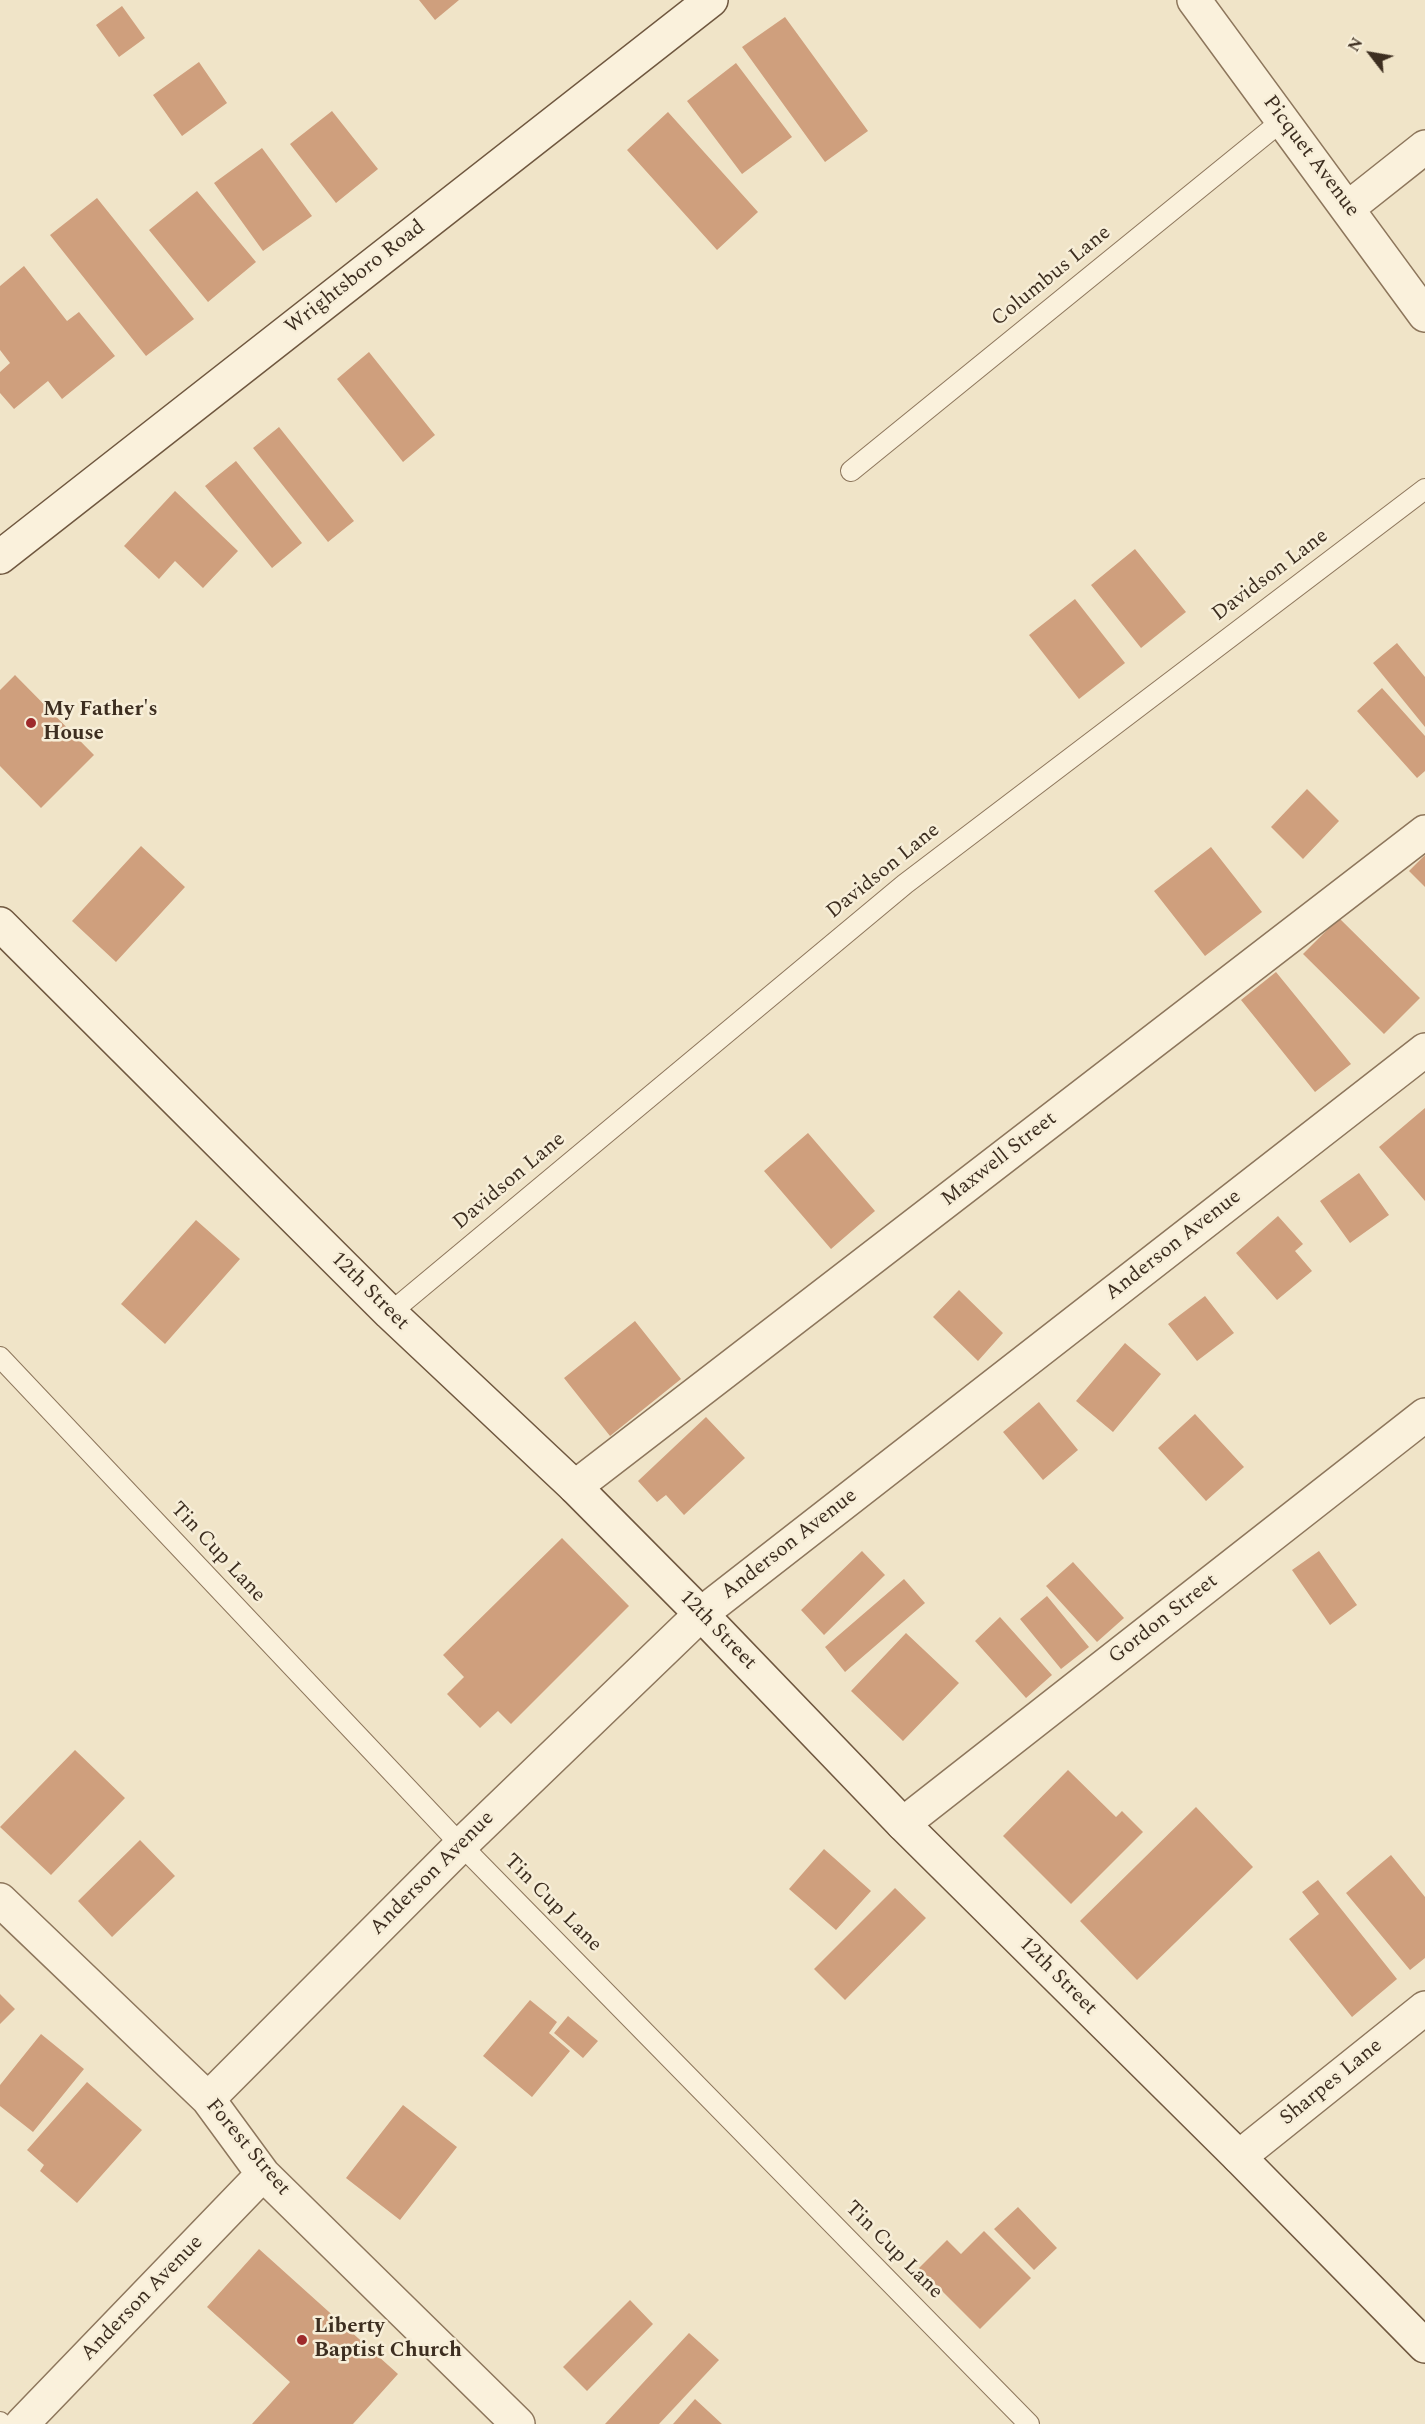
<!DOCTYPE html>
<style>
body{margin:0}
#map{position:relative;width:1425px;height:2424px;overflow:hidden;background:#f0e4c8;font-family:Spectral,serif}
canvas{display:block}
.north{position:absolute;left:1341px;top:24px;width:60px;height:60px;-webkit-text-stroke:4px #f7eed8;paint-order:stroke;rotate:301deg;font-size:16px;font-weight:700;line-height:24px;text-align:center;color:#3d2e20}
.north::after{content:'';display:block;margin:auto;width:21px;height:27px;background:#3d2e20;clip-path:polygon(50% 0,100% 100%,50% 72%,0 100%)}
</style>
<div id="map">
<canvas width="1425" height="2424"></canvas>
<div class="north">N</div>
</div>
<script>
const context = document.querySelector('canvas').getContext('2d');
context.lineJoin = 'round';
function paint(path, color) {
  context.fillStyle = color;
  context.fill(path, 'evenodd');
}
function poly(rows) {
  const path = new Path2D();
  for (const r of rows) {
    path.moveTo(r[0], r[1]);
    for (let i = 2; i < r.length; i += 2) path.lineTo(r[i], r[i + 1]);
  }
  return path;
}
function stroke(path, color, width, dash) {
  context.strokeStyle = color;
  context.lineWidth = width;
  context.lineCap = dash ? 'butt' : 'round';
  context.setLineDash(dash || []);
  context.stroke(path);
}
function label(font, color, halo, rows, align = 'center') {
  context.font = font + ' Spectral,serif';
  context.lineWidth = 5;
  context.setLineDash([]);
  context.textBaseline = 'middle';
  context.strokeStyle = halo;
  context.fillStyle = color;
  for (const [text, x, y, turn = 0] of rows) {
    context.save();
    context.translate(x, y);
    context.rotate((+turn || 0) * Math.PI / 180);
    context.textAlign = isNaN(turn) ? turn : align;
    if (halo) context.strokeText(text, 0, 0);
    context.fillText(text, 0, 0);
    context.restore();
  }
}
paint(poly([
 [419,0,459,0,435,20],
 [122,6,145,38,119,57,96,25],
 [785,17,868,131,825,162,742,47],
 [199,62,227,103,182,136,153,95],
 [736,63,792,137,742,174,687,101],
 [332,111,378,169,336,203,290,144],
 [668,112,758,212,717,250,627,150],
 [262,148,312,216,263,251,214,183],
 [197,191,256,262,208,302,149,230],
 [97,198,194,319,146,356,50,235],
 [24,266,67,321,79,312,115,356,62,399,48,381,14,409,0,393,0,372,10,363,0,350,0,286],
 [369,352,435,435,403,462,337,379],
 [279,427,354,521,328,542,253,448],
 [236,461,302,543,272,568,205,486],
 [175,491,238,551,203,588,175,561,159,579,124,546],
 [1135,549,1186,612,1141,648,1091,585],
 [1075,599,1125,663,1079,699,1029,635],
 [1397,643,1425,677,1425,727,1373,663],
 [15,675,94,755,41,808,0,766,0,690],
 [1382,688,1425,736,1425,771,1417,778,1357,711],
 [1307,789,1339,821,1303,859,1271,827],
 [141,846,185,887,116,962,72,921],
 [1211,847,1262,912,1205,956,1154,891],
 [1425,855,1425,887,1409,871],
 [1339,918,1420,998,1384,1034,1303,954],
 [1276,972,1351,1064,1315,1092,1241,1000],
 [1425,1108,1425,1201,1379,1147],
 [808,1133,875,1211,831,1249,764,1171],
 [1359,1173,1389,1215,1350,1243,1320,1201],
 [1278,1216,1303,1244,1295,1251,1312,1271,1277,1300,1236,1253],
 [196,1220,240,1259,165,1344,121,1304],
 [959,1290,1003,1333,978,1361,933,1317],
 [1205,1296,1234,1333,1197,1361,1168,1324],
 [635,1321,681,1379,610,1436,564,1378],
 [1125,1343,1161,1374,1113,1432,1076,1401],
 [1039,1402,1078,1450,1043,1480,1003,1432],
 [1195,1414,1244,1467,1206,1501,1158,1448],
 [706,1417,745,1458,684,1515,666,1495,657,1502,638,1481],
 [562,1538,629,1606,511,1724,498,1711,480,1728,447,1694,464,1677,443,1655],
 [862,1551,885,1575,824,1635,801,1610],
 [1319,1551,1357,1605,1330,1625,1292,1570],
 [1073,1562,1124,1618,1097,1642,1046,1586],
 [904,1579,925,1603,845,1672,825,1647],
 [1047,1596,1089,1647,1061,1669,1020,1619],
 [1000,1617,1052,1675,1026,1698,975,1641],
 [906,1633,959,1683,903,1741,851,1691],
 [75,1750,125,1798,51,1875,0,1827],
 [1068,1770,1116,1817,1122,1811,1143,1832,1071,1904,1003,1836],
 [1196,1807,1253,1867,1137,1980,1080,1921],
 [140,1840,175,1876,112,1937,78,1901],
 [824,1849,871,1891,836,1930,789,1889],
 [1391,1855,1425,1897,1425,1958,1410,1970,1346,1893],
 [1318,1880,1397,1979,1352,2017,1289,1939,1319,1914,1302,1892],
 [895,1888,926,1918,845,2000,814,1969],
 [0,1994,15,2009,0,2024],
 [530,2000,557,2022,549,2033,570,2051,532,2097,483,2056],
 [568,2016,598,2041,583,2058,554,2033],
 [41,2034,84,2069,33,2132,0,2106,0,2085],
 [87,2082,142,2130,77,2203,40,2171,44,2165,27,2150],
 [403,2105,457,2147,400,2220,346,2178],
 [1018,2207,1057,2248,1034,2270,994,2229],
 [984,2231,1031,2278,980,2329,919,2268,947,2240,961,2254],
 [259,2249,398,2374,353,2424,252,2424,290,2382,207,2307],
 [630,2300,653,2324,587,2391,563,2367],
 [689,2333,719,2360,659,2424,605,2424],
 [695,2399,722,2424,673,2424]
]), '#cf9f7d');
const lane = poly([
 [851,471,1283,120],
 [390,1313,905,884,1425,489],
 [0,1357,461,1845,1029,2424],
 [0,2422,2,2424]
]);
const street = poly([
 [1194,0,1425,315],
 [1348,208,1425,147],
 [575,1487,1425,832],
 [903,1824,1425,1415],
 [0,1900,208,2099,263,2174,518,2424],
 [208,2099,461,1845,701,1614,1425,1050],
 [1239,2157,1425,2008],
 [22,2424,263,2174]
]);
const secondary = poly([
 [0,557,711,0],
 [0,924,390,1313,575,1487,701,1614,903,1824,1239,2157,1425,2346]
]);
stroke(lane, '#8d765c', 22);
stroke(street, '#8d765c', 36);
stroke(secondary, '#6f573f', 36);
stroke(lane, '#faf1dc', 20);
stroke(street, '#faf1dc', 33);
stroke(secondary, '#faf1dc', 33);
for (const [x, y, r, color] of [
 [31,723,6,"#9e2a2b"],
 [302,2340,6,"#9e2a2b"]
]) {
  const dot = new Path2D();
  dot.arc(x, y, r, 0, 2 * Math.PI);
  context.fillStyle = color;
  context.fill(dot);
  stroke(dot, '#f7eed8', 2);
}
label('21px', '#3d2e20', '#f7eed8', [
 ["Picquet Avenue",1310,157,53],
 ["Columbus Lane",1052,277,-39],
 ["Wrightsboro Road",356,278,-38],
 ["Davidson Lane",1271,576,-37],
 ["Davidson Lane",884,872,-39],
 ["Maxwell Street",1000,1160,-38],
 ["Davidson Lane",510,1182,-40],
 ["Anderson Avenue",1174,1246,-38],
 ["12th Street",369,1292,45],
 ["Anderson Avenue",790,1545,-38],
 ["Tin Cup Lane",217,1553,47],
 ["Gordon Street",1164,1620,-38],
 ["12th Street",717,1631,46],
 ["Anderson Avenue",433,1874,-45],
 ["Tin Cup Lane",552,1904,45],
 ["12th Street",1057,1977,45],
 ["Sharpes Lane",1332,2083,-39],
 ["Forest Street",247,2148,50],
 ["Tin Cup Lane",893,2251,45],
 ["Anderson Avenue",143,2299,-46]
]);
label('bold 21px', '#3d2e20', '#f7eed8', [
 ["My Father's",43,711],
 ["House",43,735],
 ["Liberty",314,2328],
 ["Baptist Church",314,2352]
], 'left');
</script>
